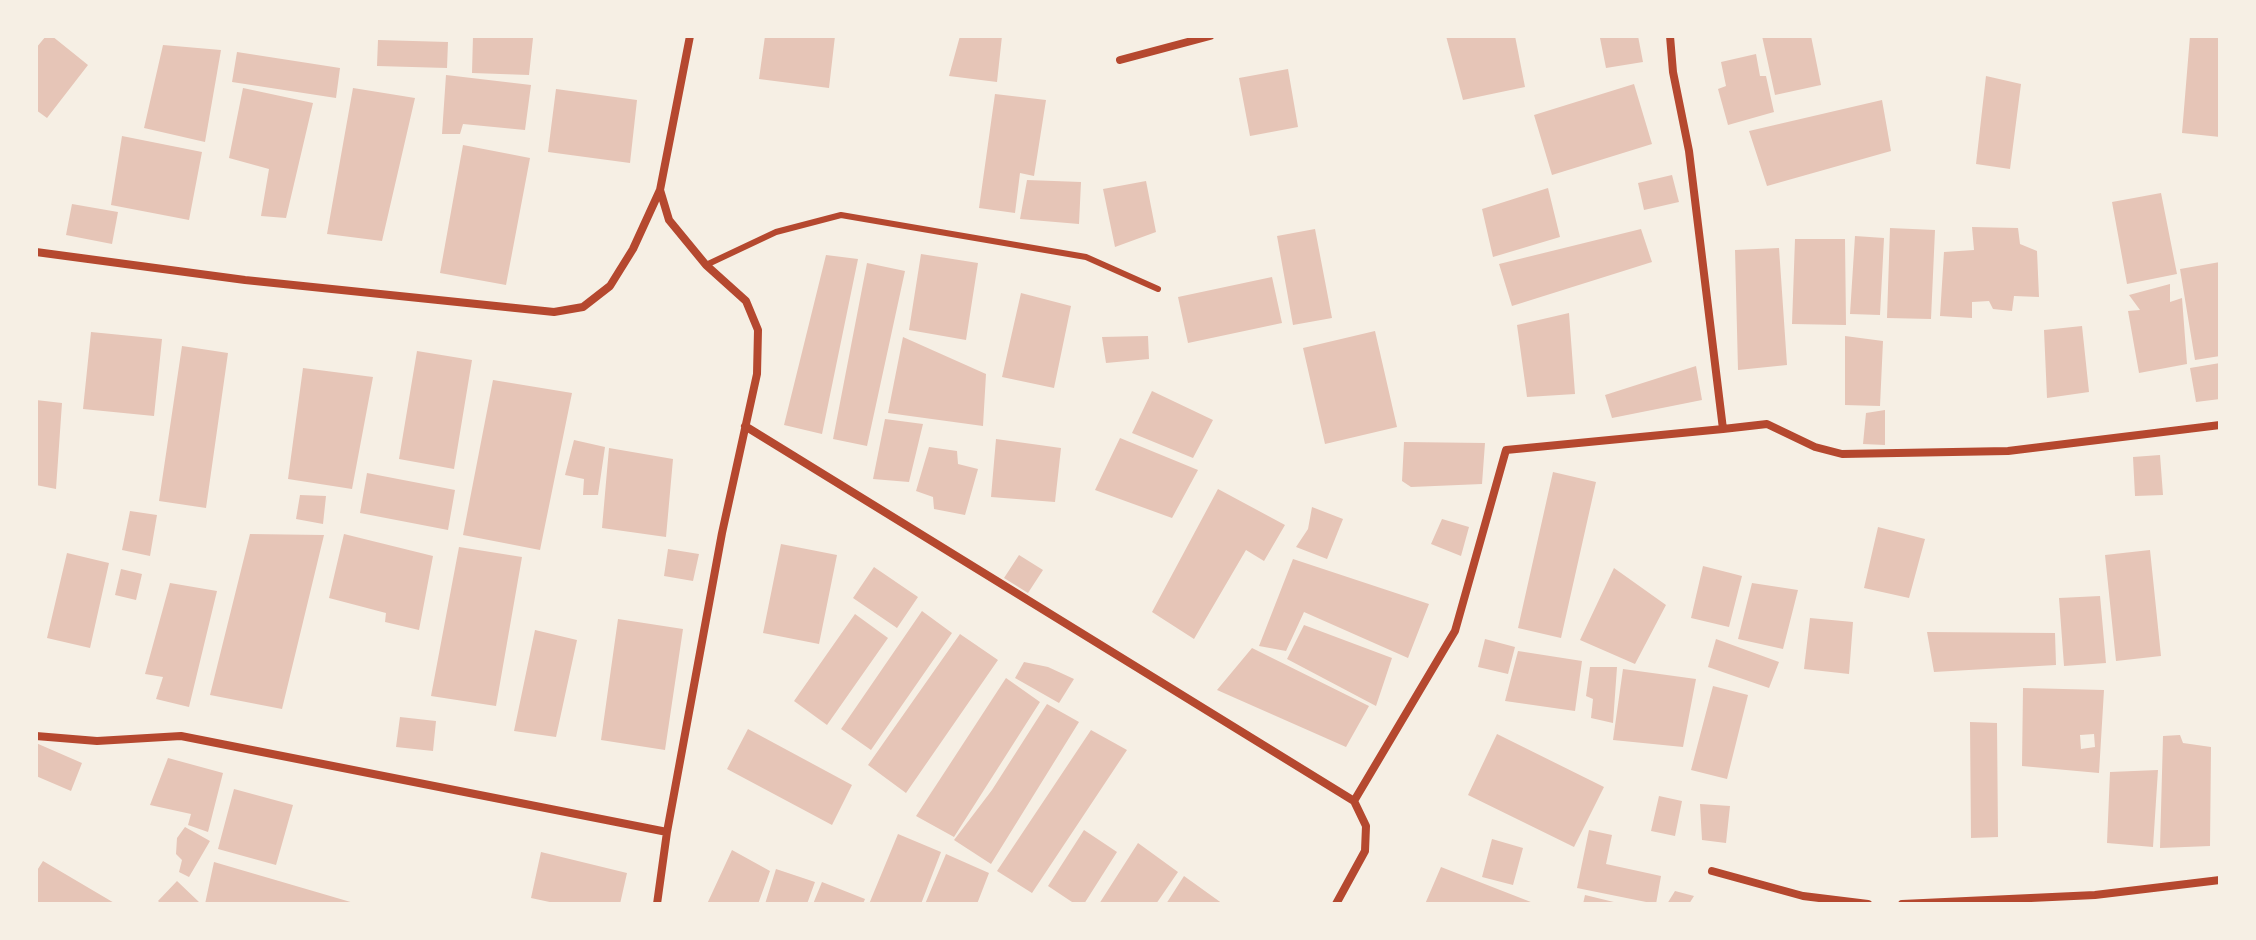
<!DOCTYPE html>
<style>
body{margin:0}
#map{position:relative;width:2256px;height:940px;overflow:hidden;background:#f6efe4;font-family:Cabin,sans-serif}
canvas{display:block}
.frame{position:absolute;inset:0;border:38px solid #f6efe4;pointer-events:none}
</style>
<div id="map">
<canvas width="2256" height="940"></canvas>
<div class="frame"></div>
</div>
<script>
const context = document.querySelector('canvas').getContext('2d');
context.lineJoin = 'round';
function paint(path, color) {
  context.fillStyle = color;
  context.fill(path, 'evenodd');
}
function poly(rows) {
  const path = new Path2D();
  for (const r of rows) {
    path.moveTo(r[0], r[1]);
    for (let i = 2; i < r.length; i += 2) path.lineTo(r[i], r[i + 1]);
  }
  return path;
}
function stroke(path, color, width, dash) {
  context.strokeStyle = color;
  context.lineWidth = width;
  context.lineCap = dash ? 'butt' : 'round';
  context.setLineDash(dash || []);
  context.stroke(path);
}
paint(poly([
 [46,36,52,36,88,65,47,118,36,110,36,48],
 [473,36,533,38,529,75,472,73],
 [765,36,835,36,829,88,759,79],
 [960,36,1002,36,997,82,949,76],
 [1446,36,1515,36,1525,87,1463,100],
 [1613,36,1638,36,1643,62,1606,68,1600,38],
 [1762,36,1811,36,1821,85,1775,95],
 [2190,36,2220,36,2220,137,2182,133],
 [378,40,448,42,447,68,377,66],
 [163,45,221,50,205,142,144,128],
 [237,52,340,68,336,98,232,82],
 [1756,54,1760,76,1766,76,1774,112,1728,125,1718,89,1726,86,1721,62],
 [1288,69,1298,127,1250,136,1239,78],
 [446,75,531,85,525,130,463,124,460,134,442,134],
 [1986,76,2021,84,2010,169,1976,164],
 [1634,84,1652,144,1552,175,1534,115],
 [243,88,313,103,286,218,261,216,269,169,229,158],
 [353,88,415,98,382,241,327,234],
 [556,89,637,100,630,163,548,152],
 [995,94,1046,100,1034,176,1020,173,1015,213,979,208],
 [1882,100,1891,151,1767,186,1749,131],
 [122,136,202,152,189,220,111,205],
 [463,145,530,158,506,285,440,273],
 [1672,175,1679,202,1644,210,1638,183],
 [1027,180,1081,182,1079,224,1020,219],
 [1146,181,1156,232,1115,247,1103,189],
 [1548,188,1560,237,1493,257,1482,209],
 [2161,193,2177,274,2127,284,2112,202],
 [72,204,118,212,112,244,66,235],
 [1972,227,2018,228,2020,244,2037,251,2039,297,2014,296,2012,311,1993,309,1989,301,1972,302,1972,318,1940,316,1944,252,1974,250],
 [1890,228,1935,230,1931,319,1887,318],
 [1315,229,1332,318,1293,325,1277,236],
 [1641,229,1652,262,1512,306,1499,264],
 [1855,236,1884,238,1880,315,1850,314],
 [1795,239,1845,239,1846,325,1792,324],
 [1779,248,1787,365,1738,370,1735,250],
 [921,254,978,263,966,340,909,330],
 [826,255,858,259,822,434,784,425],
 [2220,262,2220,356,2195,360,2180,269],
 [867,263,905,271,867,446,833,439],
 [1272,277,1282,323,1188,343,1178,297],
 [2170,284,2170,302,2182,298,2187,364,2139,373,2128,311,2140,310,2129,295],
 [1021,293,1071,306,1054,388,1002,377],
 [1569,313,1575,394,1527,397,1517,325],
 [2082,326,2089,392,2047,398,2044,330],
 [1375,331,1397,427,1325,444,1303,348],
 [91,332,162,339,154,416,83,409],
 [1148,336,1149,359,1106,363,1102,337],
 [1845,336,1883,341,1880,406,1845,405],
 [903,337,986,374,983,426,888,413],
 [182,346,228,353,206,508,159,501],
 [417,351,472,360,454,469,399,459],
 [2220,363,2220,399,2196,402,2190,368],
 [1696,366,1702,400,1612,418,1605,395],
 [303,368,373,377,352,489,288,479],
 [493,380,572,393,540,550,463,535],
 [1152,391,1213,420,1193,458,1132,433],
 [36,400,62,403,56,489,36,485],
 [1885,410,1885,445,1863,444,1866,413],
 [885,419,923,424,909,482,873,479],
 [1120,438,1198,470,1172,518,1095,490],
 [996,439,1061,448,1055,502,991,497],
 [574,440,605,447,598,495,583,495,584,479,565,475],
 [1404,442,1485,443,1482,484,1411,487,1402,481],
 [929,447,957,451,958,464,978,469,965,515,934,509,933,497,916,491],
 [609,448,673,459,666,537,602,528],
 [2160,455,2163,495,2135,496,2133,457],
 [1553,472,1596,482,1561,638,1518,628],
 [367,473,455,490,448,530,360,513],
 [1218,489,1285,525,1264,561,1246,550,1194,639,1152,612],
 [300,495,326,496,323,524,296,519],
 [1312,507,1343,519,1327,559,1296,547,1308,529],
 [130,511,157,515,150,556,122,550],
 [1442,519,1469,527,1461,556,1431,544],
 [1878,527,1925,539,1909,598,1864,588],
 [250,534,324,535,282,709,210,695],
 [344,534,433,556,419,630,385,622,386,613,329,598],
 [781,544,837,555,819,644,763,633],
 [459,547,522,557,496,706,431,696],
 [668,549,699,554,693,581,664,576],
 [2150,550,2161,656,2116,661,2105,555],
 [67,553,109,563,90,648,47,638],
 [1019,555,1043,570,1028,593,1004,578],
 [1293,559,1429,604,1408,658,1304,612,1286,651,1259,646],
 [1703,566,1742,576,1729,627,1691,618],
 [874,567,918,597,897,628,853,598],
 [1614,568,1666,605,1635,664,1580,640],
 [121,569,142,574,136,600,115,595],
 [170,583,217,591,189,707,156,699,163,677,145,674],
 [1752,583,1798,590,1783,649,1738,639],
 [2100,596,2106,663,2064,666,2059,598],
 [922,611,952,633,871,750,841,729],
 [855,614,888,638,827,725,794,701],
 [1810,618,1853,622,1849,674,1804,669],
 [618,619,683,629,665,750,601,740],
 [1304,625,1392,658,1376,706,1287,659],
 [535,630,577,640,556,737,514,731],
 [1927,632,2055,633,2056,665,1934,672],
 [960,634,998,660,906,793,868,765],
 [1485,639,1515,647,1508,674,1478,667],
 [1716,639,1779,662,1769,688,1708,667],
 [1252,648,1369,706,1346,747,1217,690],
 [1518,651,1582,661,1575,711,1505,701],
 [1024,662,1048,667,1074,679,1059,703,1015,678],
 [1590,667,1617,667,1613,723,1591,718,1593,699,1586,696],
 [1623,669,1696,679,1683,747,1613,740],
 [1006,678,1040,702,954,837,916,816],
 [1713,686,1748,695,1727,779,1691,770],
 [2023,688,2104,690,2099,773,2022,766],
 [2094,734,2095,747,2081,749,2080,735],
 [1047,704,1079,722,991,864,954,840,992,790],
 [400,717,436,721,433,751,396,747],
 [1970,722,1997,723,1998,837,1971,838],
 [748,729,852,785,832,825,727,769],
 [1091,730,1127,750,1032,893,997,871],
 [1497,734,1604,787,1574,847,1468,795],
 [2180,735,2183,743,2211,747,2210,846,2160,848,2163,736],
 [36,743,82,763,71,791,36,776],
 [168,758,223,773,208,832,188,825,191,814,150,805],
 [2158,770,2153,847,2107,843,2110,772],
 [234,789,293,805,276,865,218,849],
 [1659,796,1682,801,1675,836,1651,831],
 [1700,804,1730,806,1726,843,1702,840],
 [185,827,210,841,189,877,179,872,182,860,176,854,177,838],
 [1084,830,1117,852,1084,904,1075,904,1048,886],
 [1589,830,1612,835,1606,864,1661,876,1656,904,1577,888],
 [898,834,941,852,921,904,869,904],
 [1492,839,1523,848,1513,885,1482,877],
 [1138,843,1178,872,1156,904,1099,904],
 [732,850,770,871,758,904,707,904],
 [541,852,627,873,620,904,559,904,531,898],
 [946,854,989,873,977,904,925,904],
 [43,861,116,904,36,904,36,872],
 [214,862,354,903,354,904,205,904],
 [1441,867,1536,904,1425,904],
 [776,869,815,882,807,904,765,904],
 [1184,876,1223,904,1166,904],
 [177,881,199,902,197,904,161,904,158,901],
 [822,882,865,899,863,904,813,904],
 [1675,891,1694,896,1689,904,1667,904],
 [1585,895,1618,903,1618,904,1583,904]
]), '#e6c5b7');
stroke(poly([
 [706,265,776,232,841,215,1086,257,1158,289]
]), '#b5482f', 6);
stroke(poly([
 [1670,36,1673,72,1689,151,1723,429,1767,424,1815,447,1842,454,2008,451,2220,425],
 [1120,60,1210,36],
 [36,252,245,280,554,312,583,307,610,286,633,249,660,190],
 [745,426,1354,801,1366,826,1365,851,1336,904],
 [36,736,97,741,181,736,667,832],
 [1354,801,1455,631,1506,450,1723,429],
 [1712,871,1803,896,1868,904],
 [657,904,667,832,722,533,757,374,758,330,746,301,706,265,669,220,660,190,690,36],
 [1902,904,2095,895,2220,880]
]), '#b5482f', 8);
</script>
